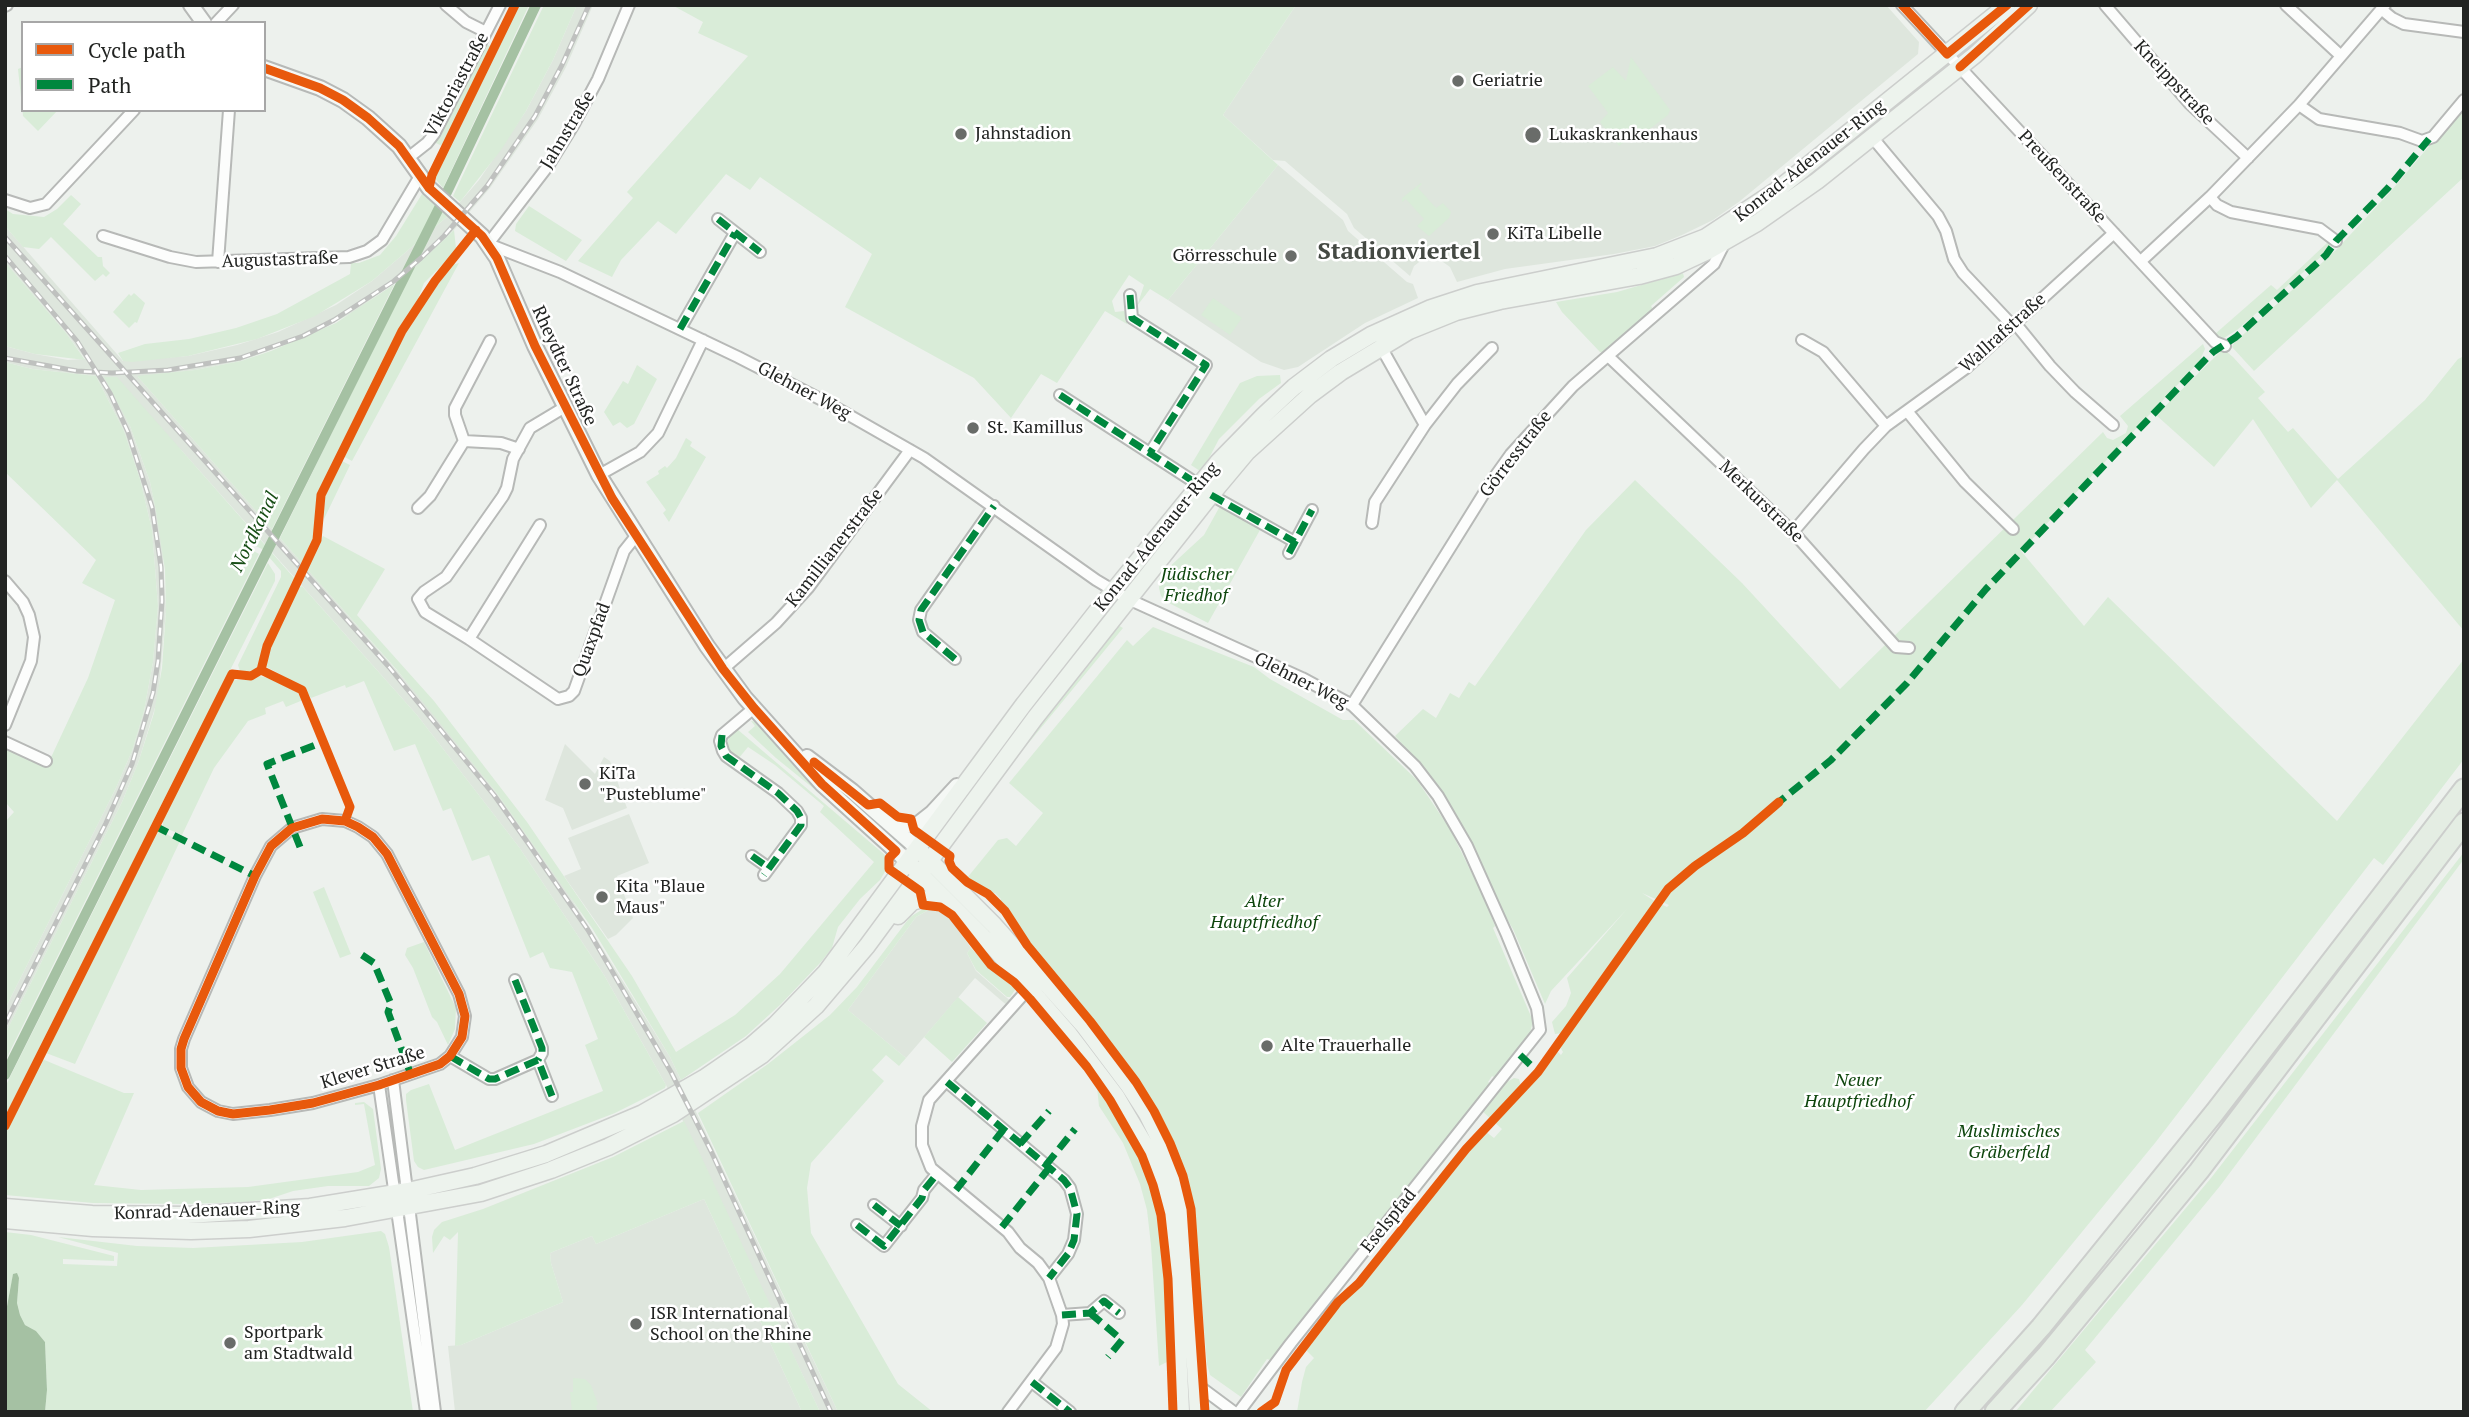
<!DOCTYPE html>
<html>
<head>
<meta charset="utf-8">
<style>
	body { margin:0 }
	#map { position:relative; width:2469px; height:1417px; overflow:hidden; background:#edf1ed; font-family:"PT Serif",serif }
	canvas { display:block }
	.frame { position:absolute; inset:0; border:7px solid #222422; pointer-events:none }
	.legend { position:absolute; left:21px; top:21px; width:245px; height:91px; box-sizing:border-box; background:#fff; border:2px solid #a7a7a7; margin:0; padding:9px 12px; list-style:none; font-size:21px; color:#222422 }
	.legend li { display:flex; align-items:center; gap:14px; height:35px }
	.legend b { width:35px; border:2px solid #a7a7a7 }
</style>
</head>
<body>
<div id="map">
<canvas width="2469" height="1417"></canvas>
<div class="frame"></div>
<ul class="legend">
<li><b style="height:9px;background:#e8590c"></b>Cycle path</li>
<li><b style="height:9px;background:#00873e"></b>Path</li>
</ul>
</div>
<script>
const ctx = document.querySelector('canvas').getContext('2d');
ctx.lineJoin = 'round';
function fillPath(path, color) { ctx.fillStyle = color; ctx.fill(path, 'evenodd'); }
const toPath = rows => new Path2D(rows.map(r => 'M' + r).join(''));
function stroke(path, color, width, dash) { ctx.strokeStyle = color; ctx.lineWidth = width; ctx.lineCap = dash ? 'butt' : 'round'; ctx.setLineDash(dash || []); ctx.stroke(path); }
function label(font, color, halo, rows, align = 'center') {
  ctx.font = font + ' "PT Serif",serif'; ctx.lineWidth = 5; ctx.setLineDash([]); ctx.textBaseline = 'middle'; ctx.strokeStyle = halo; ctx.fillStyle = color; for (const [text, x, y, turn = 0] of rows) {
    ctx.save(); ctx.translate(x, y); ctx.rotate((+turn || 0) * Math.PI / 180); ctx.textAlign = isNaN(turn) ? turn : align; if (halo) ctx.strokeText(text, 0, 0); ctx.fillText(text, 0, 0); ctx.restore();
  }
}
const built = toPath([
	[577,5,593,5,566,67,538,119,490,188,454,230,423,260,356,311,304,338,241,361,195,370,138,377,429,707,496,792,568,893,670,1057,838,1412,820,1412,666,1085,604,975,519,847,417,715,182,451,119,403,130,426,150,482,162,539,166,610,158,698,138,763,122,802,5,1034,5,1009,116,788,132,751,144,711,153,662,158,606,152,530,140,479,124,431,96,376,32,369,5,362,5,346,35,354,68,360,85,359,66,333,5,262,5,226,123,361,188,356,237,345,278,332,336,305,372,281,448,216,479,180,526,111,553,60],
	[1296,5,1886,5,1919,42,1918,54,1740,201,1713,220,1682,235,1655,246,1614,254,1505,269,1457,282,1450,267,1436,257,1423,259,1414,266,1410,276,1354,228,1347,214,1285,161,1273,160,1223,115],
	[1278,165,1343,220,1348,231,1407,282,1413,284,1418,298,1365,323,1298,367,1284,370,1261,362,1168,300],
	[565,744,595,774,604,757,610,761,627,808,572,830,563,808,545,800],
	[629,814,649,863,617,876,633,918,616,935,608,939,564,876,581,869,568,838],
	[932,908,938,909,949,916,971,948,967,953,976,971,1014,1004,1010,1008,975,978,906,1058,848,1010,916,917],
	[704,1199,802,1412,455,1412,448,1346,461,1345,563,1302,551,1263,550,1253,592,1236,596,1244]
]);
const green = toPath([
	[518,5,529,5,443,188,434,177,448,149,450,150,448,147],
	[544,5,577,5,553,60,526,111,501,150,460,202,453,196],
	[672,5,1296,5,1223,115,1278,165,1168,300,1150,289,1137,306,1144,285,1129,275,1112,301,1115,312,1124,311,1129,321,1127,324,1105,311,1057,383,1041,374,1011,418,974,378,845,307,872,254,760,177,750,190,726,174,676,234,658,221,621,260,612,277,578,261,633,198,627,192,748,56,698,33,703,22],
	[484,43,492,47,444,147,434,142,442,126,445,127,482,54,479,52],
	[1631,57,1670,110,1668,115,1635,140,1632,136,1619,146,1600,122,1608,113,1588,86,1613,67,1626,81],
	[23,67,23,110,58,110,38,131,23,116,18,69],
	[2464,105,2464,177,2254,371,2232,347,2234,343,2336,250,2391,191],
	[1421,183,1422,184,1418,188,1436,208,1443,203,1451,212,1449,218,1429,236,1417,226,1424,219,1406,199,1402,202,1402,198],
	[422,194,448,216,372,281,315,316,257,339,188,356,132,362,123,361,118,353,145,344,189,339,236,328,277,314,350,274,351,263,359,263,380,255,396,236],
	[71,195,81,204,63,224,98,257,102,257,103,266,110,273,106,277,103,274,95,281,51,237,39,249,23,247,5,226,5,209,13,214,44,217,57,209],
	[529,206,582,240,566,261,515,231,516,224],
	[454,230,456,248,450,257,424,283,418,299,399,329,328,473,319,494,316,533,302,563,280,538,413,269],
	[2328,242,2331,244,2323,255,2237,330,2222,339,2215,334,2271,285,2277,290],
	[5,262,66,333,85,360,35,354,5,346],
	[459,263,352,461,343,456,403,332,440,278,452,265],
	[1683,273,1684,277,1651,306,1654,311,1605,353,1600,352,1562,312,1556,302,1617,292],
	[396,283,395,283,272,529,137,376,195,370,241,361,271,351,336,323],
	[134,293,145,303,137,323,135,322,129,328,113,312,129,294,131,296],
	[1213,298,1242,318,1230,335,1201,315],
	[2203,344,2205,349,2199,362,2021,551,2084,626,2108,597,2337,821,2464,659,2464,759,2383,865,2374,858,2155,1143,2022,1305,1924,1412,1297,1412,1302,1382,1306,1367,1314,1358,1304,1348,1340,1304,1361,1284,1485,1131,1494,1138,1502,1129,1494,1122,1512,1104,1557,1051,1561,1055,1563,1052,1560,1047,1661,904,1667,907,1669,905,1642,893,1656,902,1563,1033,1555,1034,1552,1022,1566,1006,1571,993,1567,978,1627,909,1551,991,1545,1004,1513,929,1505,916,1466,831,1435,781,1395,736,1423,709,1436,718,1450,693,1459,698,1469,682,1475,686,1586,530,1635,480,1742,583,1840,689,2103,432,2107,438,2113,440,2126,433,2128,426,2120,416],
	[2221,351,2227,352,2233,357,2265,392,2258,398,2288,432,2293,428,2338,479,2425,400,2458,359,2464,356,2464,631,2337,480,2311,508,2253,419,2214,467,2156,415],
	[5,362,32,369,96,376,124,431,140,479,152,530,158,606,153,662,144,711,132,751,116,788,5,1009,5,822,14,812,5,802,5,750,12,750,47,766,88,678,115,600,82,583,96,560,5,472],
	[637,365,657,379,634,424,627,428,620,422,613,426,604,412,623,381,628,384],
	[1280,375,1281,383,1259,399,1219,439,1207,462,1200,471,1191,465,1240,383,1257,376],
	[104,377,117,377,295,579,267,638,257,669,244,673,240,671,238,665,281,577,281,571,262,549,244,541,243,545,259,554,5,1061,5,1034,122,802,138,763,154,713,162,668,166,610,165,570,156,511,150,482,130,426],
	[686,438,692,442,690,446,706,457,669,522,663,513,666,510,646,482,659,474,658,471,665,466,667,468,676,458],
	[340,460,350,465,324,519,322,508,326,493],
	[1220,506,1260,530,1208,623,1167,602,1161,596,1159,588,1159,579,1166,570,1204,535],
	[323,536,385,569,357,615,434,701,527,822,632,976,676,1052,735,1015,780,974,874,862,820,812,824,806,775,765,748,747,738,759,730,753,726,745,731,734,737,729,885,855,886,870,880,880,860,899,838,927,832,948,821,962,781,1004,746,1036,681,1080,670,1057,592,928,496,792,397,670,307,569],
	[268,563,275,574,275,581,5,1117,5,1087],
	[302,586,417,715,519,847,604,975,666,1085,665,1088,615,1113,534,1144,424,1170,418,1167,414,1161,406,1100,406,1094,411,1090,429,1084,455,1150,603,1091,585,1045,598,1039,572,972,550,968,543,952,530,958,489,855,472,861,451,808,443,811,415,744,394,751,364,681,346,688,345,685,311,698,304,688,267,667,265,664,271,643,298,588],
	[1116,624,1123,628,999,779,1040,720],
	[1153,627,1254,667,1270,679,1343,720,1354,720,1417,780,1450,829,1484,898,1495,926,1493,928,1533,1021,1530,1033,1495,1078,1492,1076,1488,1082,1490,1083,1270,1360,1267,1359,1241,1397,1210,1375,1207,1364,1194,1208,1185,1174,1173,1142,1156,1109,1139,1080,1093,1019,1026,938,1009,911,1000,901,1001,899,995,893,993,894,967,878,998,840,1007,838,1016,846,1043,813,1009,783,1127,640,1133,646],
	[259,676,269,678,297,692,303,700,286,707,283,701,265,708,266,714,248,721,214,768,182,835,163,827,163,821,228,684,235,680,246,680],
	[751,721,758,722,829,801,776,758,748,732,755,726],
	[160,831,180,841,75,1064,46,1053,157,832],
	[2464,852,2464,859,2220,1186,2085,1350,2096,1362,2050,1412,2015,1412,2211,1178],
	[324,887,351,954,340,958,313,892],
	[932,908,916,917,848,1010,906,1058,899,1066,886,1055,872,1070,884,1081,811,1163,807,1188,811,1233,898,1384,933,1412,838,1412,698,1113,768,1064,830,1015,857,987,910,917,923,909],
	[424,942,456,1008,455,1029,448,1045,437,1022,432,1017,413,968,405,955,407,948],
	[971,948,994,972,1014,987,1015,990,1010,997,1007,997,976,970,967,953],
	[958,997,987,1023,952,1062,924,1037],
	[42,1059,124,1093,134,1093,94,1185,141,1190,248,1187,358,1172,375,1165,364,1104,355,1105,355,1103,364,1102,373,1109,381,1169,379,1178,369,1186,328,1186,293,1191,269,1199,246,1202,186,1204,93,1203,5,1195,5,1133],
	[1514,1078,1519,1079,1521,1086,1491,1119,1482,1111,1503,1084],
	[1097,1087,1121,1123,1139,1156,1150,1186,1157,1214,1165,1280,1167,1362,1159,1366,1151,1245,1147,1210,1140,1184,1123,1143,1099,1106],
	[684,1121,701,1156,820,1412,802,1412,704,1199,596,1244,592,1236,550,1253,551,1263,563,1302,461,1345,455,1346,458,1232,450,1240,444,1236,433,1253,432,1237,434,1230,442,1222,483,1209,613,1157],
	[381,1231,385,1234,389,1247,413,1412,45,1412,47,1390,45,1342,36,1331,25,1325,20,1315,17,1303,19,1278,13,1275,5,1317,5,1232,31,1235,114,1256,114,1261,63,1259,63,1264,117,1266,118,1253,58,1237,137,1246,193,1248,302,1242],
	[573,1378,585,1379,591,1385,598,1404,596,1406,598,1412,572,1412,570,1392,573,1392]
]);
const water = toPath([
	[17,1273,19,1278,17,1303,20,1315,25,1325,36,1331,45,1342,47,1390,45,1412,5,1412,5,1317,13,1274]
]);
const canal = toPath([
	[5,1075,448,190,536,5]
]);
const street = toPath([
	[446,5,466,22,486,32],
	[629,5,598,79,574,124,548,166,488,244,560,272,738,357,826,402,924,458,1096,580,1128,599,1302,678,1352,705,1415,766,1438,796,1467,846,1507,935,1537,1008,1540,1030,1291,1343,1239,1412],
	[1902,5,2215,342,2225,346],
	[2105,5,2190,104,2248,158],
	[2286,5,2341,56],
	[5,6,7,5],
	[2381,9,2392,18,2404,24,2464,32],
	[216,23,233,5],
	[2299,105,2319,119,2400,133,2422,141,2433,137,2464,100],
	[1872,137,1938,216,1946,231,1954,259,1963,273,2012,325],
	[408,158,427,143,434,134,500,5],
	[2210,197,2217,205,2231,212,2320,229,2336,241],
	[5,200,30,208,46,204,134,110],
	[718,219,760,252],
	[103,236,170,257,196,262,349,257,367,251,382,240,420,176],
	[2141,261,2210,197,2299,105,2385,5],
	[218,262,229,110],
	[1130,295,1132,318,1206,365,1150,453],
	[2015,323,2050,366,2075,392,2113,425],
	[680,329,735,233],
	[1802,340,1823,352,1886,426],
	[1381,347,1425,425],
	[1608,356,1793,532,1896,647,1909,648],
	[1060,395,1199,485],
	[1907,411,1965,482,2013,529],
	[464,441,455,415,455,408,490,341],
	[464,441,501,443,519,449],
	[599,475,640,452,658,433,703,340],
	[1211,495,1295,542],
	[418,508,430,496,464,441],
	[1372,523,1375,502,1425,425,1457,384,1492,348],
	[540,525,469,639,558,699,569,696,574,691,624,551,636,536],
	[1793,532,1864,449,1886,426,1966,368,2114,233],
	[1289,553,1312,510],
	[5,581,23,602,29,615,34,637,31,661,5,725],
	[469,639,425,612,418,599,424,592,446,577,503,496,507,488,513,459,530,428,565,407],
	[955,659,923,632,919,620,921,610,994,506],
	[723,669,776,623,808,588,910,450],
	[1352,705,1491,482,1511,454,1573,386,1714,264,1725,242],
	[754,708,722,735,720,741,723,751,726,756,778,793,797,811,801,818,801,825,764,875],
	[5,742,46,761],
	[322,819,345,821,358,827,373,837,387,854,459,994,465,1016,462,1037,450,1056,440,1064,379,1085,313,1103,270,1110,233,1114,218,1111,201,1102,188,1087,181,1068,181,1049,184,1039,255,876,271,846,292,828,322,819],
	[752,856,769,868],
	[515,980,542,1048,542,1053,538,1060],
	[450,1056,489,1079,495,1079,538,1060,552,1096],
	[393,1080,435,1412],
	[947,1082,1064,1180,1070,1188,1077,1214,1074,1240,1068,1254,1049,1278],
	[379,1085,426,1412],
	[874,1205,901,1226],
	[857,1225,884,1246,922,1198,924,1190,937,1174],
	[1062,1315,1090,1313,1104,1301,1119,1313],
	[1032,1382,1070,1412],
	[1195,1383,1234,1412],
	[1008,1412,1056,1348,1063,1324,1062,1315,1049,1278,1038,1263,1020,1248,1008,1232,931,1168,922,1145,922,1126,929,1100,1030,987]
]);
const secondary = toPath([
	[191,5,204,23],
	[264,68,320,88,343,100,368,118,399,146,429,188,482,236,497,258,535,346,599,475,707,646,745,698,822,784,907,861],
	[807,757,852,791,917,848],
	[890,822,900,826,918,824,932,813,957,786]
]);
const primary = toPath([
	[924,855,994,925,1084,1026,1129,1086,1147,1114,1163,1146,1175,1178,1187,1243,1198,1412],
	[914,868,994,948,1069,1034,1116,1096,1149,1152,1160,1183,1173,1244,1181,1412],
	[898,916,912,902,922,899,949,903],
	[5,1207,92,1214,188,1215,310,1207,408,1191,475,1176,546,1154,643,1113,704,1078,752,1045,775,1025,826,972,1024,704,1097,611,1218,462,1264,415,1294,387,1331,359,1371,335,1431,308,1477,293,1657,256,1706,237,1777,190,2007,5],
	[5,1220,93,1228,191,1231,249,1229,345,1218,481,1193,551,1170,608,1147,673,1114,762,1055,816,1006,867,946,1035,718,1211,495,1247,452,1310,395,1341,372,1409,331,1456,312,1500,301,1639,276,1676,266,1708,251,1757,223,1817,181,1975,55,2029,5]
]);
const highway = toPath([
	[1965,1412,2041,1327,2215,1112,2464,789],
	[1995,1412,2046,1356,2199,1171,2464,823]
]);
const rail = toPath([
	[5,237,389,667,494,795,528,843,588,930,671,1072,711,1151,831,1412],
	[5,256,77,341,110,393,128,432,152,507,161,567,162,601,158,661,153,693,132,764,106,823,5,1024],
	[5,358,77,371,112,373,168,370,240,358,303,336,334,320,394,281,421,258,444,236,487,186,535,116,562,65,589,5]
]);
const quiet = toPath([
	[718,219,760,252],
	[1130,295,1132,318,1206,365,1150,453],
	[680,329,735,233],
	[1060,395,1199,485],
	[1211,495,1295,542],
	[1289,553,1312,510],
	[955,659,923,632,919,620,921,610,994,506],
	[722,735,721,746,726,756,778,793,797,811,801,818,801,825,764,875],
	[1774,806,1831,760,1907,683,1986,589,2204,361,2213,352,2236,337,2326,255,2336,241,2388,188,2429,139],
	[155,826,255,876],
	[300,847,267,764,323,742],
	[752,856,769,868],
	[362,955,374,963,391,1004,388,1012,411,1075],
	[515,980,542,1048,542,1053,538,1060],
	[1520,1055,1538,1072],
	[450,1056,489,1079,495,1079,538,1060,552,1096],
	[947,1082,1064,1180,1070,1188,1077,1214,1074,1240,1068,1254,1049,1278],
	[1020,1144,1049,1111],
	[1046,1165,1075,1129],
	[956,1190,1003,1130],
	[874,1205,901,1226],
	[857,1225,884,1246,922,1198,924,1190,937,1174],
	[1002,1227,1049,1168],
	[1090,1313,1122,1340,1108,1357],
	[1062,1315,1090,1313,1104,1301,1119,1313],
	[1032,1382,1070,1412]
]);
const cycleway = toPath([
	[1902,5,1947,54,2007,5],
	[1960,67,2029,5],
	[264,68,320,88,343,100,368,118,399,146,429,188,482,236,497,258,535,346,612,498,723,669,754,708,822,784,896,851,889,858,889,869,920,891,923,905,940,907,952,915,991,965,1014,982,1030,999,1087,1067,1110,1100,1142,1156,1153,1185,1161,1215,1168,1279,1173,1412],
	[429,188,432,175,515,5],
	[261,670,302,690,350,807,345,821],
	[814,762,868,805,880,803,898,817,911,819,914,830,950,856,949,861,952,868,967,882,988,894,1005,911,1027,945,1090,1021,1136,1082,1154,1111,1170,1143,1183,1176,1191,1209,1205,1412],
	[322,819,345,821,358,827,373,837,387,854,459,994,465,1016,462,1037,450,1056,440,1064,379,1085,313,1103,270,1110,233,1114,218,1111,201,1102,188,1087,181,1068,181,1049,184,1039,255,876,271,846,292,828,322,819],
	[5,1126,232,674,251,676,261,670,267,646,317,540,321,495,402,331,435,281,476,230],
	[1261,1412,1275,1402,1286,1370,1338,1302,1359,1283,1466,1149,1538,1072,1668,889,1695,866,1743,833,1779,802]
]);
const markers = [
	[1458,81,7,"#696c69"],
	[961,134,7,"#696c69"],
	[1533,135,9,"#696c69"],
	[1493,234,7,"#696c69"],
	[1291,256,7,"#696c69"],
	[973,428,7,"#696c69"],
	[585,784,7,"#696c69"],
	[602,897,7,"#696c69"],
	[1267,1046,7,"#696c69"],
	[636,1324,7,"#696c69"],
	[230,1343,7,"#696c69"]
];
const poiNames = [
	["Geriatrie",1472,81],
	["Jahnstadion",975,134],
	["Lukaskrankenhaus",1549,135],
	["KiTa Libelle",1507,234],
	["Görresschule",1277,256,"right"],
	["St. Kamillus",987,428],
	["KiTa",599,774],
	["\"Pusteblume\"",599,795],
	["Kita \"Blaue",616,887],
	["Maus\"",616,908],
	["Alte Trauerhalle",1281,1046],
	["ISR International",650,1314],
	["School on the Rhine",650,1335],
	["Sportpark",244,1333],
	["am Stadtwald",244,1354]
];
const streetNames = [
	["Kneippstraße",2174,83,47],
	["Viktoriastraße",457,85,-62],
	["Jahnstraße",568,130,-59],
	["Konrad-Adenauer-Ring",1810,161,-38],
	["Preußenstraße",2062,177,47],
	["Augustastraße",280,260,-2],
	["Wallrafstraße",2003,333,-42],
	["Rheydter Straße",564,366,65],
	["Glehner Weg",804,391,28],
	["Görresstraße",1516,454,-52],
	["Merkurstraße",1761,502,44],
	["Konrad-Adenauer-Ring",1157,537,-51],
	["Kamillianerstraße",835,548,-52],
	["Quaxpfad",592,640,-70],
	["Glehner Weg",1301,681,27],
	["Klever Straße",373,1068,-17],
	["Konrad-Adenauer-Ring",207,1211,-2],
	["Eselspfad",1389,1221,-51]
];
const parkNames = [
	["Jüdischer",1196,575],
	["Friedhof",1196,596],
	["Alter",1264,902],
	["Hauptfriedhof",1264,923],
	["Neuer",1858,1081],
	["Hauptfriedhof",1858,1102],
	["Muslimisches",2009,1132],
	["Gräberfeld",2009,1153]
];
const waterNames = [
	["Nordkanal",255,532,-64]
];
const districtNames = [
	["Stadionviertel",1399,252]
];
fillPath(built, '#dee6dd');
fillPath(green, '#d9ecd8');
fillPath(water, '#a5c1a3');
stroke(canal, '#a5c1a3', 10);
stroke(street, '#b7b9b7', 14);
stroke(secondary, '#b7b9b7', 18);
stroke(primary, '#cccecc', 19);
stroke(highway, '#cccecc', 23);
stroke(street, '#fcfdfc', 10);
stroke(secondary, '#f5f8f5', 14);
stroke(primary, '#edf3ed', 16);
stroke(highway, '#e4ede3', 19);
stroke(rail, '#bfc1bf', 5);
stroke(rail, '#fff', 2.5, [8]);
stroke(quiet, '#00873e', 7, [14, 7]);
stroke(cycleway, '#e8590c', 9);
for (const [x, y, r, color] of markers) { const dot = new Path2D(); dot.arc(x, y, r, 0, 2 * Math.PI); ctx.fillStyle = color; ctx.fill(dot); stroke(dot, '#fff', 2.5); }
label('18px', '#222422', '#fff', poiNames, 'left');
label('18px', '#222422', '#fff', streetNames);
label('italic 18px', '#0d450c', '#fff', parkNames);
label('italic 19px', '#174d15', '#fff', waterNames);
label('bold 24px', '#444943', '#fff', districtNames);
</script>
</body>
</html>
